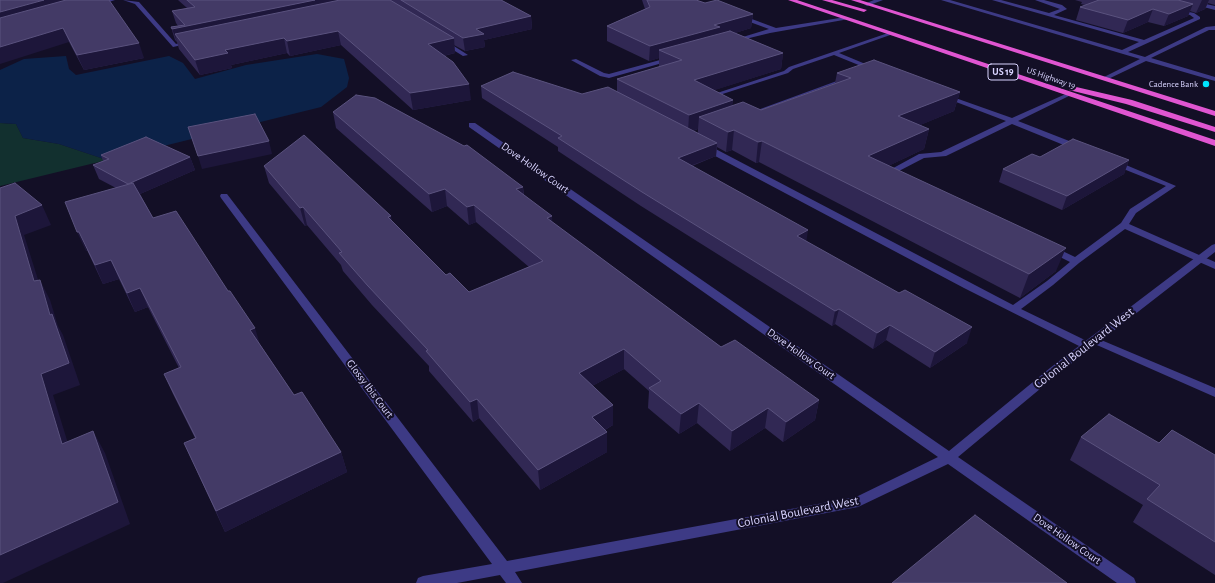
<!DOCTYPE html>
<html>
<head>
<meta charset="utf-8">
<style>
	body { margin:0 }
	canvas { display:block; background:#130f26 }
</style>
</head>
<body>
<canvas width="1215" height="583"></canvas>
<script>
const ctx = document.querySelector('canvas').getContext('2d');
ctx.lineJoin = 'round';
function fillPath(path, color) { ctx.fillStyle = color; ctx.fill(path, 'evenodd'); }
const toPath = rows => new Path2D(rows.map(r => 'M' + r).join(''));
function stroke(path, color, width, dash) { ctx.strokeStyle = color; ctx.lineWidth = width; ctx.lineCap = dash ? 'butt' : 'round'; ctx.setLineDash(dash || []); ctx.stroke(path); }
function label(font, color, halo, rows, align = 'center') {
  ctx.font = font + ' "Alegreya Sans",sans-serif'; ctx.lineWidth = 4; ctx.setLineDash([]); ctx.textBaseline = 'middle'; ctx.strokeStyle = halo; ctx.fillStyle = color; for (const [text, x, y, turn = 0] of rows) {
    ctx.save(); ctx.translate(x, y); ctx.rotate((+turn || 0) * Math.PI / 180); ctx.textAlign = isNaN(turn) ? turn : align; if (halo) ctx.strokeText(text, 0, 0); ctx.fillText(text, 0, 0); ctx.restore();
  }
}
const green = toPath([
	[0,123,16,124,23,138,59,144,107,160,0,186]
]);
const water = toPath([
	[317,54,344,59,349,78,347,87,321,107,107,160,59,144,23,138,16,124,0,123,0,70,24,59,66,56,69,69,76,75,169,56,183,63,195,79,246,65]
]);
const service = toPath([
	[874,0,883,0,867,6,864,4,874,0],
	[941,0,950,0,1122,50,1139,42,992,0,1001,0,1049,13,1060,9,1035,0,1044,0,1062,5,1067,9,1054,15,1144,40,1194,18,1190,15,1174,11,1174,9,1194,13,1200,17,1200,19,1128,52,1145,57,1206,27,1215,26,1215,30,1209,30,1151,58,1215,77,1215,81,1146,61,1106,80,1102,80,1102,78,1140,59,941,0],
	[741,15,776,28,846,17,849,19,770,33,733,42,733,40,769,29,739,18,738,17,741,15],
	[888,33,893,34,839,53,875,68,875,70,871,70,834,55,793,69,788,73,710,98,705,97,784,71,789,67,888,33],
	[671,57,673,58,673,60,609,78,600,76,571,60,576,59,604,73,609,74,671,57],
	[845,78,850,79,751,117,745,117,744,115,845,78],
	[1068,93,1073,94,1018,121,1082,146,1082,150,1076,150,1012,124,946,156,924,158,897,172,900,174,899,176,893,176,886,172,919,154,941,152,1006,121,943,97,943,95,947,95,1012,118,1068,93],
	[702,145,708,145,1013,305,1047,281,1070,262,1048,251,1046,249,1048,247,1054,247,1075,257,1121,223,1130,209,1166,186,1111,164,1110,162,1114,160,1176,186,1136,213,1129,224,1215,262,1215,269,1125,229,1079,263,1053,285,1021,309,1091,343,1092,346,1091,349,1087,350,964,288,702,149,702,145],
	[1094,337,1215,388,1215,397,1090,342,1089,340,1090,338,1094,337]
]);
const minor = toPath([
	[106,0,115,0,96,6,93,4,106,0],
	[123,0,139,2,176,44,192,40,195,42,173,47,135,4,123,0],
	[1177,0,1187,0,1215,6,1215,10,1177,0],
	[442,41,446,41,468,55,463,56,442,43,442,41],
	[469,123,475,123,949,451,1050,368,1212,245,1215,244,1215,252,1058,374,958,457,1134,578,1136,583,1117,583,948,464,858,507,515,572,522,583,506,583,500,575,457,583,416,583,418,578,423,576,492,564,221,198,220,196,221,194,227,194,507,561,856,497,938,457,469,127,469,123]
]);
const trunk = toPath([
	[788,0,797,0,1215,140,1215,146,788,0],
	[822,0,832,0,867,10,864,12,822,0],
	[851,0,860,0,1215,111,1215,116,851,0],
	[1069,86,1072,86,1132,100,1215,127,1215,132,1126,104,1069,90,1069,86]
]);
const wall = toPath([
	[0,0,144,58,84,70,69,42],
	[178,0,501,0,531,16,532,29,484,40,485,47,465,51,454,45,455,53,444,56,471,100,413,110,341,45,290,56,287,53,231,65,232,68,200,75,179,49,177,42,175,40,171,27,178,26,176,23,172,11,187,8],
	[642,0,696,0,705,3,753,14,751,28,735,33,783,53,781,69,714,90,733,100,732,105,761,110,835,83,837,73,960,92,954,111,920,125,929,129,924,149,888,166,1056,271,1020,298,759,162,756,163,732,150,726,152,717,147,716,156,692,166,806,241,967,343,930,368,886,340,873,349,835,324,832,326,641,206,558,151,558,147,482,98,481,86,582,94,617,91,617,79,661,67,659,66,659,58,649,61,607,41,607,26,645,9],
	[698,129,698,133,693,131],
	[1075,0,1215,0,1215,5,1208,3,1205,9,1196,13,1190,11,1188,16,1164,26,1148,22,1123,33,1076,20,1080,7,1085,5,1081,4,1082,2],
	[333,112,523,187,524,195,552,222,721,347,819,400,815,420,783,442,765,428,730,451,697,423,679,434,648,408,649,391,624,369,592,386,613,405,613,425,605,430,607,452,540,490,479,418,473,422,429,371,429,366,372,305,343,271,341,265,307,225,305,226,269,183,264,166,393,222,446,275,469,292,529,267,476,222,469,225,447,206,432,212,336,128],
	[101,155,190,157,195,170,140,194,153,218,261,346,294,395,341,452,347,472,225,532,184,443,195,438,173,394,164,374,179,368,148,307,135,312,119,279,103,284,87,250,86,251,116,188,99,179,93,165,103,161],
	[1040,157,1129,160,1124,174,1062,210,999,182,1003,169],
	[1081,437,1215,455,1215,575,1133,522,1143,505,1070,460]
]);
const shadedWall = toPath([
	[44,0,100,0,0,27,0,12],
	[315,0,374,0,175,34,177,42,172,29],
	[1202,0,1209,0,1205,9,1196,13],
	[1193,4,1188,16,1164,26,1169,14],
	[1153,9,1148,22,1123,33,1128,20],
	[753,14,751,28,719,38,659,50,659,58,649,61,650,46,714,25],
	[531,16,532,29,484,40,485,47,465,51,463,38,476,29],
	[63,28,69,42,0,64,0,47],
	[338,31,341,45,290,56,287,41],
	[284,38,287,53,231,65,232,68,200,75,195,60,225,50],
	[454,38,455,53,430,59,428,44],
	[139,43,144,58,84,70,77,55],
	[783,53,781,69,693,97,694,80],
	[469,84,471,100,413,110,410,93],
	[960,92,954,111,894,136,898,116],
	[733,100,731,117,699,117,698,129,688,132,689,115],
	[929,129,924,149,863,178,868,156],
	[734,130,732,150,726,152,728,132],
	[269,141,272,154,202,169,198,156],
	[762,141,759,162,756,163,758,142],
	[717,143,716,156,677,171,678,158],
	[190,157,195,170,133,197,128,184],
	[1129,160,1124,174,1062,210,1067,196],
	[523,187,524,204,516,189],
	[445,189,447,206,432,212,429,194],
	[42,205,51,225,24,235,45,302,34,281,15,216],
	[474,205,476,222,469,225,467,207],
	[303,207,307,225,305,226,300,208],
	[391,216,395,234,388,217],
	[552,216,553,234,547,218],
	[808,230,806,244,797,236],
	[77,232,79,232,87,250,86,251],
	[1066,248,1056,271,1020,298,1029,274],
	[111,260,119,279,103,284,95,265],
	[40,280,50,300,58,326,63,335,80,385,53,395,75,466,62,444,41,374,50,315],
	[140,288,148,307,135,312,127,293],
	[839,309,835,324,832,326,835,311],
	[890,325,886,340,873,349,877,333],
	[972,327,967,343,930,368,935,352],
	[255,328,261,348,250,330],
	[624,349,624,369,579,393,579,373],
	[477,399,479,418,473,422,470,402],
	[819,400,815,420,783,442,786,422],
	[699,403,697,423,679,434,681,414],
	[613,405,613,425,592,437,592,417],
	[768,408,765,428,730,451,732,431],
	[93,431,105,453,130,524,3,583,0,583,0,555],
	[607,432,607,452,540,490,538,470],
	[341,452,347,472,225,532,216,511]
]);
const building = toPath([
	[0,0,44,0,0,12,0,0],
	[66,0,109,0,139,43,77,55,63,28,0,47,0,18,66,0],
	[187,0,315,0,172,29,171,27,185,25,172,11,195,7,187,0],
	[340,0,390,0,454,38,428,44,453,62,469,84,410,93,338,31,287,41,284,38,225,50,228,53,195,60,175,34,340,0],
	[401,0,501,0,531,16,476,29,484,34,463,38,401,0],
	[647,0,696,0,705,3,717,0,753,14,714,25,720,27,650,46,607,26,650,7,647,0],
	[1099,0,1178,0,1193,4,1169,14,1153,9,1128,20,1080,7,1099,0],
	[730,31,783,53,694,80,733,100,689,115,617,79,682,60,659,50,730,31],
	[874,60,960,92,898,116,929,129,868,156,1066,248,1029,274,762,141,758,142,734,130,728,132,699,117,743,102,761,110,851,78,837,73,874,60],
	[513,72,582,94,608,87,717,143,678,158,808,230,797,236,899,293,905,290,972,327,935,352,890,325,877,333,839,309,835,311,642,192,558,138,562,136,481,86,513,72],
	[356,95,375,98,464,146,467,145,523,187,516,189,552,216,547,218,721,347,735,340,819,400,786,422,768,408,732,431,699,403,681,414,649,388,661,381,624,349,579,373,613,405,592,417,607,432,538,470,477,399,470,402,426,351,428,350,368,286,339,253,342,252,303,207,300,208,264,166,304,135,391,216,388,217,446,275,450,273,469,292,543,261,474,205,467,207,445,189,429,194,333,112,356,95],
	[255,114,269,141,198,156,188,127,255,114],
	[146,137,190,157,128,184,93,165,109,159,101,155,146,137],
	[1073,139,1129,160,1067,196,1003,169,1032,154,1040,157,1073,139],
	[15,183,42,205,15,216,34,281,40,280,50,315,52,314,69,363,41,374,62,444,93,431,118,502,0,555,0,188,15,183],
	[133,183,153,218,176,211,228,291,230,291,255,328,250,330,294,395,302,392,341,452,216,511,184,443,196,438,164,374,181,367,140,288,127,293,111,260,95,265,79,232,77,232,65,202,133,183],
	[1109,414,1159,443,1172,430,1215,455,1215,542,1147,499,1160,485,1081,437,1109,414],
	[975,515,1067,583,892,583,975,515]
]);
const markers = [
	[1206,84,4,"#00e5ff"]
];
const farStreetnames = [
	["US Highway 19",1051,78,19]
];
const farPoinames = [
	["Cadence Bank",1198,84]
];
const shields = [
	[1003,72,30]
];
const shieldNames = [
	["US 19",1003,72]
];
const streetNames = [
	["Dove Hollow Court",535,168,35],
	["Dove Hollow Court",801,354,35],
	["Glossy Ibis Court",370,389,53],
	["Dove Hollow Court",1067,539,35]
];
const nearStreetnames = [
	["Colonial Boulevard West",1084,348,-38],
	["Colonial Boulevard West",798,512,-11]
];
fillPath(green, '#12302f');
fillPath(water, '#0c2248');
fillPath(service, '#3d3a85');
fillPath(minor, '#3d3a85');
fillPath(trunk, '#e055d1');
fillPath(wall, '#312854');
fillPath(shadedWall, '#1d163a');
fillPath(building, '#433a66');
stroke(building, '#5a527e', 1);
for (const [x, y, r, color] of markers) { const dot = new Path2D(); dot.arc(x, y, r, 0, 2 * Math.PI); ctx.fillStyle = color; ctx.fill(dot); stroke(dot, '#130f26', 1.5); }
label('9px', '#d9d4ff', '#130f26', farStreetnames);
label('9px', '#d9d4ff', '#130f26', farPoinames, 'right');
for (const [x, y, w] of shields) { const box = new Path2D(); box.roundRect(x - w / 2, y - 8, w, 16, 3); ctx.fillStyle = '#130f26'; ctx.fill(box); stroke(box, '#d9d4ff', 1); }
label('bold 10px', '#d9d4ff', null, shieldNames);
label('11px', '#d9d4ff', '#130f26', streetNames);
label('13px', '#d9d4ff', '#130f26', nearStreetnames);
</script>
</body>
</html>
